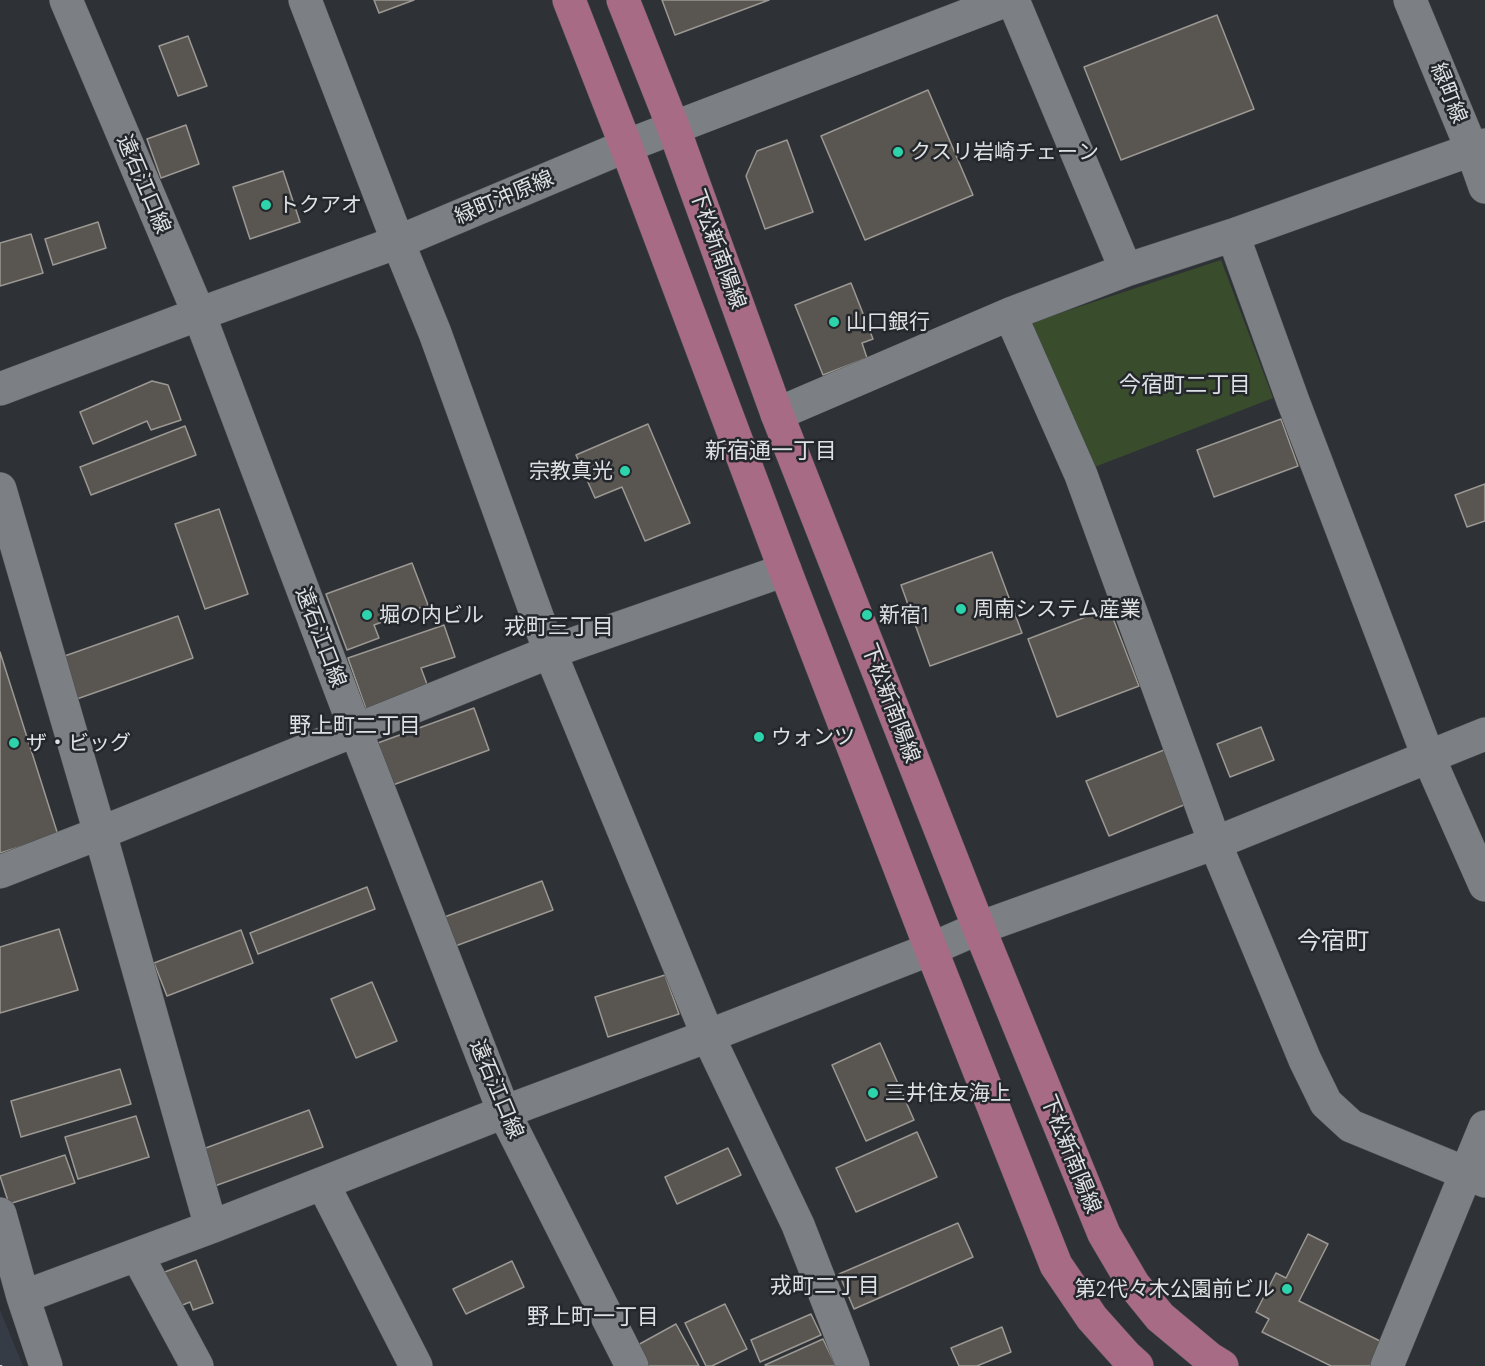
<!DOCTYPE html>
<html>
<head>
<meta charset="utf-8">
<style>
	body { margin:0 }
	canvas { display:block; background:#2e3135 }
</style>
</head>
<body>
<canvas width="1485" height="1366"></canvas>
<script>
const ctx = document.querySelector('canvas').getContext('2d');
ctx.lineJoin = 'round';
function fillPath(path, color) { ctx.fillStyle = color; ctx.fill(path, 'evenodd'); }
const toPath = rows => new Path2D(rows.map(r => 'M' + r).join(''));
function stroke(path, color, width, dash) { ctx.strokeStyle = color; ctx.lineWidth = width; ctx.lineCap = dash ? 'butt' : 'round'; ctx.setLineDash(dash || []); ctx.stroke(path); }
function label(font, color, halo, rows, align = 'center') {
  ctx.font = font + ' Barlow,"Noto Sans JP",sans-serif'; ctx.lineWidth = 5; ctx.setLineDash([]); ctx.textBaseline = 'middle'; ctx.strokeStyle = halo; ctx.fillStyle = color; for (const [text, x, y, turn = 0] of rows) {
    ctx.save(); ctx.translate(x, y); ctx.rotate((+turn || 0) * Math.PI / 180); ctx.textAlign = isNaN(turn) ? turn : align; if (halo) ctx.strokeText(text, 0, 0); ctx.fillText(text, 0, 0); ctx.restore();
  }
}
const built = toPath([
	[0,1310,23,1366,0,1366]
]);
const green = toPath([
	[1221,260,1273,398,1092,468,1030,323]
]);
const building = toPath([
	[374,0,414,0,379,13,374,0],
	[662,0,769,0,675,35,662,0],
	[1217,15,1254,109,1121,160,1084,67,1217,15],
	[188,36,207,86,178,96,159,46,188,36],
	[928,90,973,195,865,240,821,136,928,90],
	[186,125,199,164,161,178,147,139,186,125],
	[787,140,813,212,765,229,746,176,757,151,787,140],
	[283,171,300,222,250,239,233,187,283,171],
	[98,222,106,248,53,265,45,239,98,222],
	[31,234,43,273,0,286,0,243,31,234],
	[851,283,873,339,862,343,867,358,823,375,795,305,851,283],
	[152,381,168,385,181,420,151,430,147,421,93,444,80,412,152,381],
	[1281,419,1298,466,1214,497,1197,450,1281,419],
	[648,424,690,523,645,541,622,487,595,498,576,455,648,424],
	[185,426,196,455,91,495,80,467,185,426],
	[1485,484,1485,521,1467,527,1455,495,1485,484],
	[219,509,248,594,205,609,175,524,219,509],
	[992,552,1022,633,930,666,901,585,992,552],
	[412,563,428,605,374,625,379,638,347,650,326,594,412,563],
	[1109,608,1139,686,1057,717,1028,639,1109,608],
	[178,616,193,658,57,706,42,664,178,616],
	[444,625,455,657,421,668,428,687,366,709,348,658,444,625],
	[0,652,58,835,0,853,0,652],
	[474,708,489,750,390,786,375,744,474,708],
	[1261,727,1274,760,1230,777,1217,744,1261,727],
	[1169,748,1191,802,1109,836,1086,781,1169,748],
	[542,881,553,910,450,948,439,919,542,881],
	[367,887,375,909,258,954,250,933,367,887],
	[59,929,78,990,0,1013,0,947,59,929],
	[241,930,253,963,167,996,154,963,241,930],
	[665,975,679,1014,608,1037,595,997,665,975],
	[372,982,397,1041,356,1058,331,999,372,982],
	[880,1043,914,1120,866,1141,832,1065,880,1043],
	[120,1069,131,1104,21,1137,11,1101,120,1069],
	[309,1110,323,1147,198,1192,184,1156,309,1110],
	[136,1116,149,1157,78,1179,65,1137,136,1116],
	[917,1132,937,1177,856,1212,836,1168,917,1132],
	[728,1148,741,1175,677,1204,665,1177,728,1148],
	[65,1155,75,1183,9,1204,0,1176,65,1155],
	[958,1223,973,1257,854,1309,839,1274,958,1223],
	[1308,1234,1328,1244,1299,1301,1382,1342,1370,1366,1331,1366,1262,1332,1269,1319,1256,1312,1276,1273,1286,1278,1308,1234],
	[196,1260,213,1303,193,1310,190,1302,153,1317,139,1282,196,1260],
	[512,1261,524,1287,466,1314,453,1289,512,1261],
	[725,1304,747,1349,712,1366,706,1366,685,1323,725,1304],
	[811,1314,821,1335,760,1362,751,1340,811,1314],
	[676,1324,699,1366,646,1366,636,1346,676,1324],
	[1002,1327,1011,1352,977,1366,959,1366,951,1348,1002,1327],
	[823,1339,836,1366,766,1366,765,1365,823,1339]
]);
const minor = toPath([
	[66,0,199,314,356,731,504,1112,632,1366],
	[305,0,398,242,435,333,550,652,708,1036,798,1225,853,1366],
	[1013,0,1126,270],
	[1410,0,1472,150,1485,187],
	[1233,235,1293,401,1428,756,1485,885],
	[1010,314,1081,475,1215,843,1305,1060,1326,1103,1351,1126,1485,1181],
	[0,389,199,314,398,242,626,146,1007,0],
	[777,414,1010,314,1126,270,1233,235,1485,145],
	[0,489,100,833,211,1227],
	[0,872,100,833,550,652,785,570],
	[323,1184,416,1366],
	[0,1214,23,1297,46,1366],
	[137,1255,197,1366],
	[23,1297,211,1227,504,1112,708,1036,931,949,979,928,1215,843,1485,734],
	[1387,1366,1485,1127]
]);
const major = toPath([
	[569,0,626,146,785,570,931,949,1056,1265,1092,1318,1126,1356,1137,1366],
	[623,0,674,129,777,414,979,928,1104,1234,1134,1285,1160,1317,1209,1358,1222,1366]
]);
const rail = toPath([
	[0,1365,0,1366]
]);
const markers = [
	[898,152,6,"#2dd4ab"],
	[266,205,6,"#2dd4ab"],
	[834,322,6,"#2dd4ab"],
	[625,471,6,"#2dd4ab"],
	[961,609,6,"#2dd4ab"],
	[367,615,6,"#2dd4ab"],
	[867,615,6,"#2dd4ab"],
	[759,737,6,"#2dd4ab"],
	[14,743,6,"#2dd4ab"],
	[873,1093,6,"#2dd4ab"],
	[1287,1289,6,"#2dd4ab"]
];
const streetNames = [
	["緑町線",1449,93,68],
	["遠石江口線",144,184,67],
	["緑町沖原線",504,197,-23],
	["下松新南陽線",718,249,70],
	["遠石江口線",321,637,69],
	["下松新南陽線",891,703,69],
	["遠石江口線",497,1089,67],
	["下松新南陽線",1071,1154,68]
];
const poiNames = [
	["クスリ岩崎チェーン",910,152],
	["トクアオ",278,205],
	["山口銀行",846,322],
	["宗教真光",613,471,"right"],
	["周南システム産業",973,609],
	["堀の内ビル",379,615],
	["新宿1",879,615],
	["ウォンツ",771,737],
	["ザ・ビッグ",26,743],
	["三井住友海上",885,1093],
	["第2代々木公園前ビル",1275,1289,"right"]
];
const neighbourhoodNames = [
	["今宿町二丁目",1185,385],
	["新宿通一丁目",771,451],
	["戎町三丁目",559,627],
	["野上町二丁目",355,726],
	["戎町二丁目",825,1286],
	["野上町一丁目",593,1317]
];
const quarterNames = [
	["今宿町",1333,941]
];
fillPath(built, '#353c45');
fillPath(green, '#394d2d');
fillPath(building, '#595651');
stroke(building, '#9c9893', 1.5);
stroke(minor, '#4a4d50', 34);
stroke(major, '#4a4d50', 34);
stroke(minor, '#7c8084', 33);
stroke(major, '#a76b85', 33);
stroke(rail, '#cbcdd0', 4.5, [9, 4.5]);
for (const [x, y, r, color] of markers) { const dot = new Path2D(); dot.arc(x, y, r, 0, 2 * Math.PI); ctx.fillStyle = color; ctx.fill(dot); stroke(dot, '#24272b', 2); }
label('21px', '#dfe1e3', '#24272b', streetNames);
label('21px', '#dfe1e3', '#24272b', poiNames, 'left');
label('22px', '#dde1e6', '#24272b', neighbourhoodNames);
label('24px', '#dde1e6', '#24272b', quarterNames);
</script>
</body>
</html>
